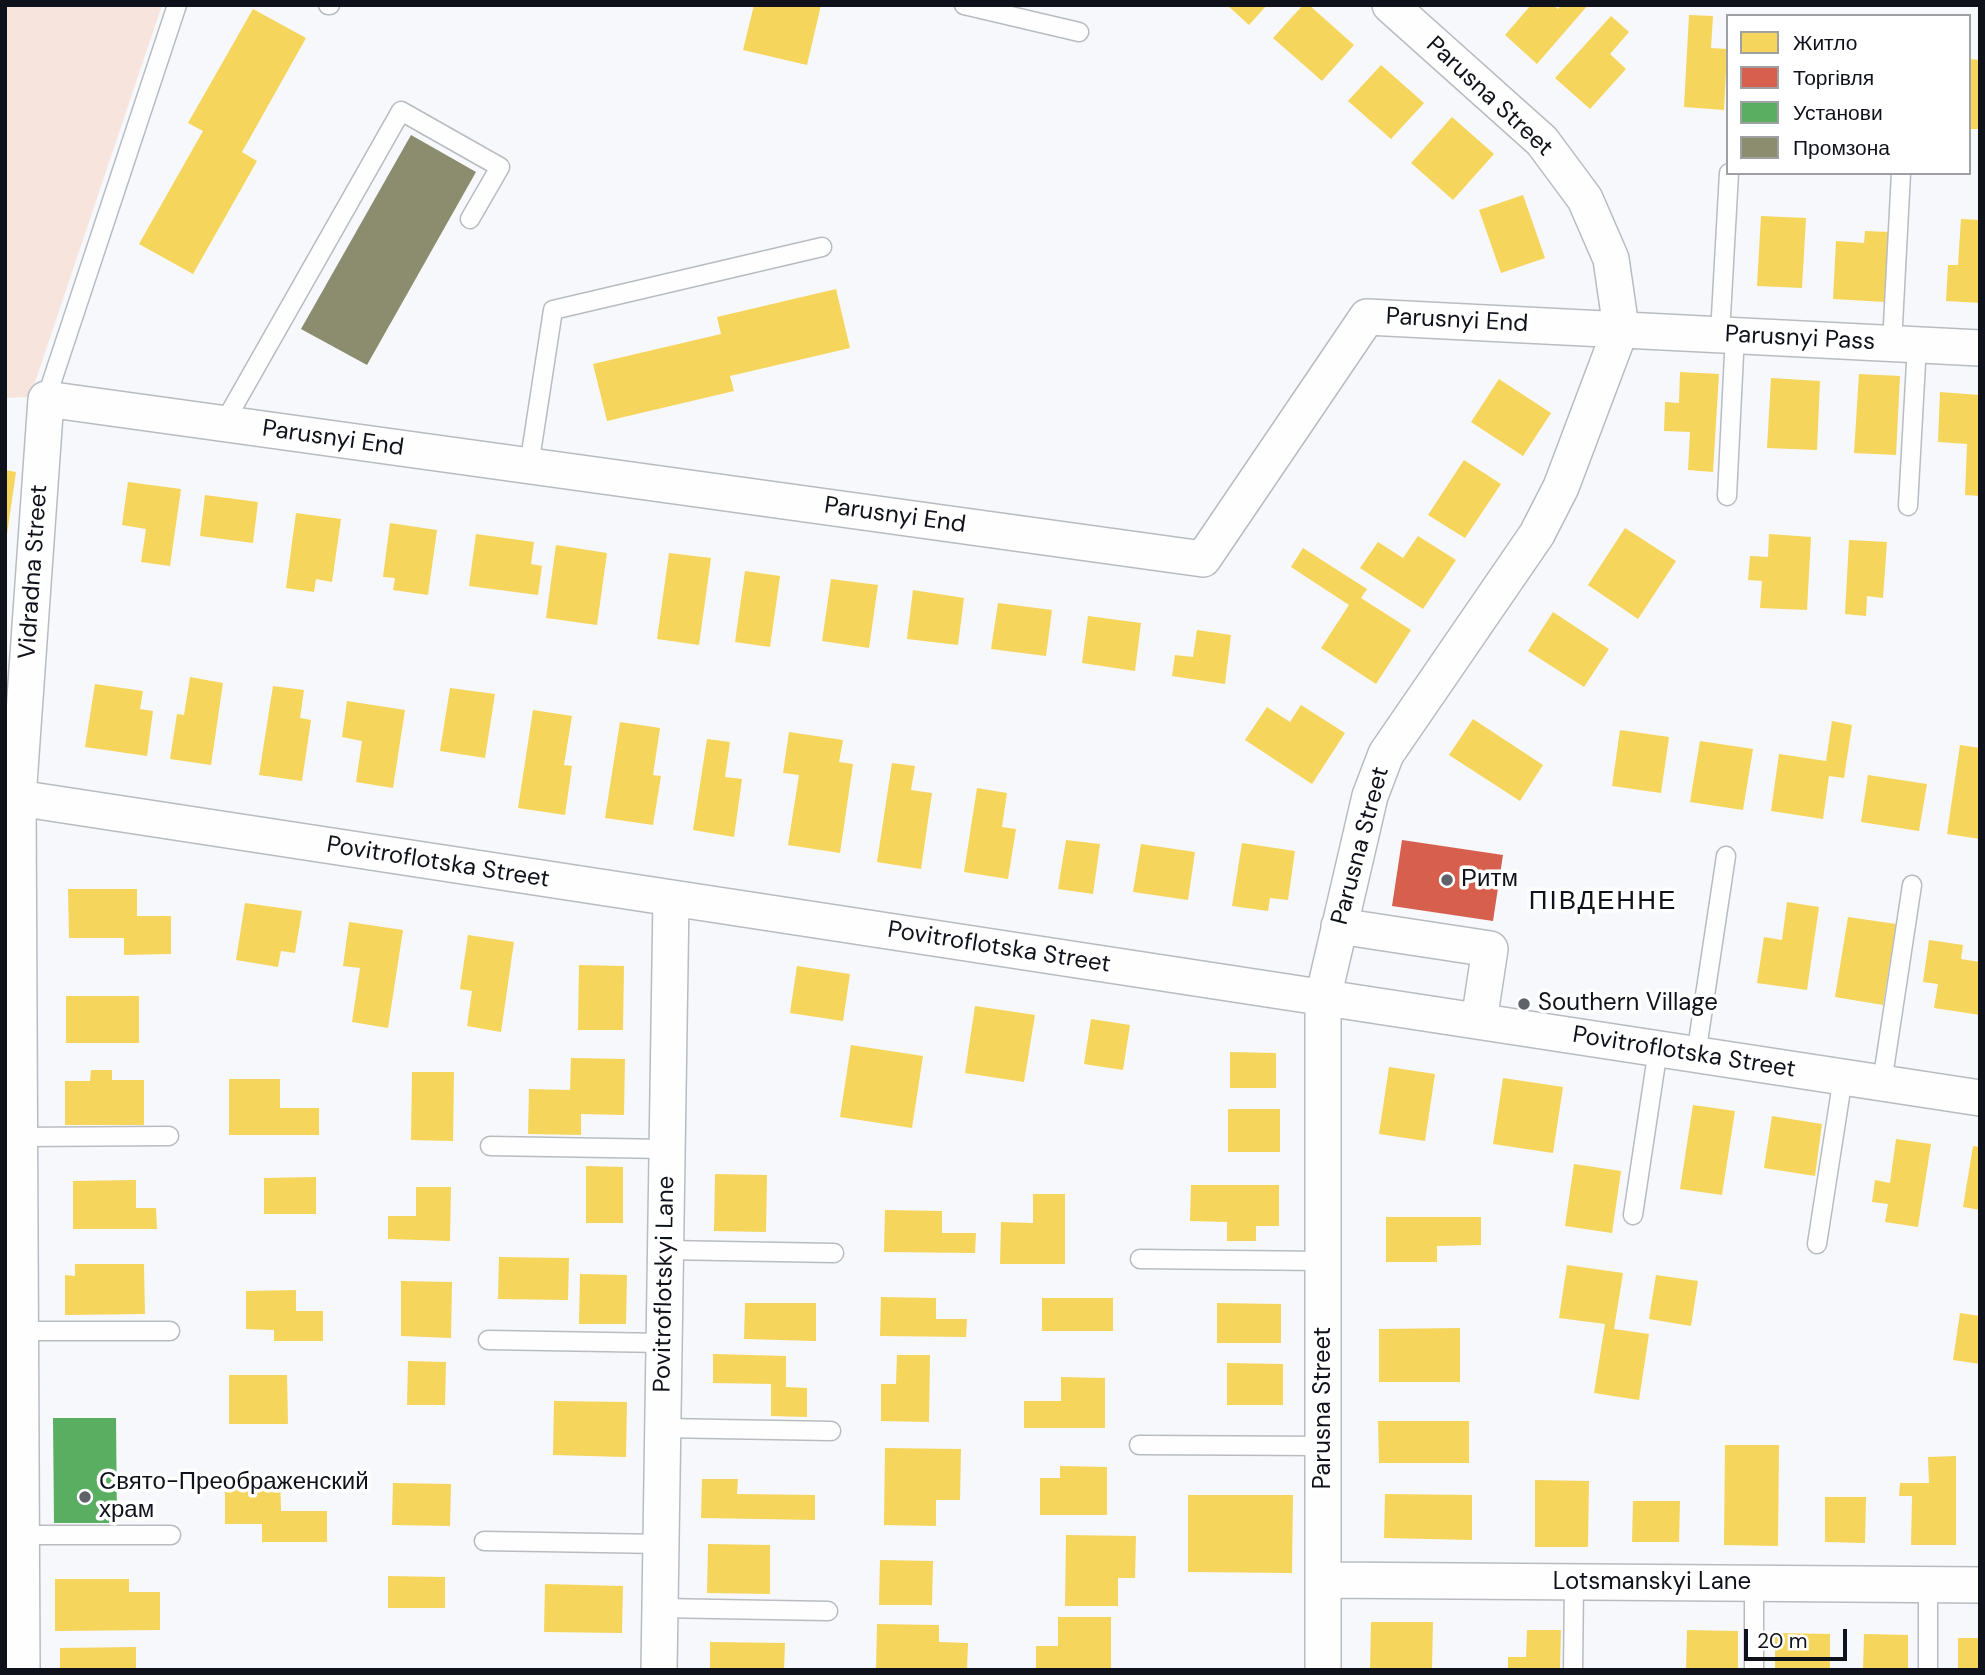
<!DOCTYPE html>
<html>
<head>
<meta charset="utf-8">
<style>
	body { margin:0 }
	#map { position:relative; width:1985px; height:1675px; overflow:hidden; background:#f6f8fb; font-family:"DM Sans",sans-serif }
	canvas { display:block }
	.frame { position:absolute; inset:0; border:7px solid #0f121a; pointer-events:none }
	.legend { position:absolute; left:1726px; top:14px; width:245px; height:161px; box-sizing:border-box; background:#fff; border:2px solid #9fa0a3; margin:0; padding:9px 12px; list-style:none; font-size:21px; color:#0f121a }
	.legend li { display:flex; align-items:center; gap:14px; height:35px }
	.legend b { width:35px; border:2px solid #9fa0a3 }
	.scale { position:absolute; left:1744px; top:1629px; width:103px; height:32px; box-sizing:border-box; border:4px solid #0f121a; border-top:0; padding-left:9px; font-size:21px; line-height:24px; white-space:nowrap; color:#0f121a; -webkit-text-stroke:5px #fff; paint-order:stroke }
</style>
</head>
<body>
<div id="map">
<canvas width="1985" height="1675"></canvas>
<div class="frame"></div>
<ul class="legend">
<li><b style="height:19px;background:#f6d55c"></b>Житло</li>
<li><b style="height:19px;background:#d6604d"></b>Торгівля</li>
<li><b style="height:19px;background:#5aae61"></b>Установи</li>
<li><b style="height:19px;background:#8c8c6e"></b>Промзона</li>
</ul>
<div class="scale">20 m</div>
</div>
<script>
const ctx = document.querySelector('canvas').getContext('2d');
ctx.lineJoin = 'round';
function fillPath(path, color) { ctx.fillStyle = color; ctx.fill(path, 'evenodd'); }
const toPath = rows => new Path2D(rows.map(r => 'M' + r).join(''));
function stroke(path, color, width, dash) { ctx.strokeStyle = color; ctx.lineWidth = width; ctx.lineCap = dash ? 'butt' : 'round'; ctx.setLineDash(dash || []); ctx.stroke(path); }
function label(font, color, halo, rows, align = 'center') {
  ctx.font = font + ' "DM Sans",sans-serif'; ctx.lineWidth = 7; ctx.setLineDash([]); ctx.textBaseline = 'middle'; ctx.strokeStyle = halo; ctx.fillStyle = color; for (const [text, x, y, turn = 0] of rows) {
    ctx.save(); ctx.translate(x, y); ctx.rotate((+turn || 0) * Math.PI / 180); ctx.textAlign = isNaN(turn) ? turn : align; if (halo) ctx.strokeText(text, 0, 0); ctx.fillText(text, 0, 0); ctx.restore();
  }
}
const green = toPath([
	[5,5,162,5,30,397,5,398]
]);
const homes = toPath([
	[754,5,821,5,807,65,743,50],
	[1227,5,1267,5,1249,25],
	[1303,5,1309,5,1354,45,1322,81,1273,38],
	[1531,5,1553,5,1558,9,1561,5,1588,5,1537,64,1505,35],
	[253,9,306,38,242,152,257,161,193,274,139,244,203,131,188,123],
	[1689,15,1713,16,1711,48,1727,49,1724,110,1684,107],
	[1611,16,1629,32,1610,54,1626,69,1590,109,1555,78],
	[1969,59,1980,60,1980,129,1969,129],
	[1381,65,1424,103,1391,139,1348,101],
	[1452,117,1494,154,1453,200,1411,163],
	[1523,195,1545,258,1501,273,1479,210],
	[1761,216,1806,218,1802,288,1757,286],
	[1961,219,1980,220,1980,303,1946,301,1948,265,1958,265],
	[1865,231,1889,232,1885,302,1833,299,1836,241,1864,243],
	[836,289,850,348,730,376,734,391,607,421,593,364,721,334,717,317],
	[1680,372,1719,374,1713,472,1688,470,1690,432,1664,431,1665,402,1679,403],
	[1859,374,1900,376,1896,455,1854,453],
	[1771,378,1820,381,1817,450,1767,448],
	[1499,379,1551,413,1523,456,1471,422],
	[1940,392,1980,395,1980,496,1965,495,1967,444,1938,442],
	[1464,460,1501,484,1465,538,1428,515],
	[5,470,16,472,7,534,5,534],
	[128,482,181,489,170,566,141,562,146,529,122,525],
	[205,495,258,502,253,543,200,536],
	[296,513,341,519,332,582,316,579,314,592,286,588],
	[390,523,437,530,428,595,393,590,395,578,383,577],
	[1625,528,1676,561,1638,619,1588,585],
	[476,534,534,542,531,564,542,566,538,595,469,586],
	[1769,534,1811,537,1807,610,1760,608,1762,581,1748,580,1750,556,1768,557],
	[1418,536,1456,560,1423,609,1360,568,1378,542,1403,558],
	[1849,540,1887,542,1883,598,1867,596,1866,616,1845,614],
	[556,545,607,553,597,625,546,618],
	[1303,548,1367,589,1361,598,1411,630,1376,684,1321,648,1349,605,1291,567],
	[669,553,711,558,699,645,657,639],
	[745,571,780,576,770,647,735,642],
	[831,579,878,585,869,648,822,641],
	[913,590,964,598,958,645,907,639],
	[998,603,1052,610,1046,656,991,649],
	[1553,612,1609,649,1584,687,1528,651],
	[1088,616,1141,623,1135,671,1082,663],
	[1197,630,1231,635,1225,684,1172,676,1175,655,1193,657],
	[190,677,223,683,211,765,170,759,177,714,184,715],
	[95,684,143,691,140,709,153,711,147,756,85,747],
	[273,686,304,690,300,718,311,720,302,781,259,775],
	[450,688,495,694,485,758,440,751],
	[347,701,405,710,393,788,356,782,362,741,342,737],
	[1301,705,1345,733,1312,784,1245,740,1267,707,1290,722],
	[533,710,572,716,564,765,572,766,565,815,518,808],
	[1473,719,1543,765,1520,801,1449,755],
	[1832,721,1852,725,1844,778,1829,776,1823,819,1771,811,1779,754,1826,761],
	[620,722,660,728,653,775,661,776,653,825,605,818],
	[1620,730,1669,737,1661,793,1612,786],
	[789,732,843,740,839,762,853,764,840,853,788,845,799,775,783,773],
	[707,739,730,742,725,777,742,779,734,837,693,830],
	[1700,741,1753,749,1743,810,1690,802],
	[1960,745,1980,748,1980,839,1947,834],
	[892,763,915,766,911,790,932,793,921,869,877,862],
	[1868,775,1927,784,1919,831,1861,822],
	[977,788,1007,793,1002,827,1016,829,1008,879,964,872],
	[1066,840,1100,844,1093,894,1058,889],
	[1242,843,1295,851,1288,900,1270,898,1268,911,1232,906],
	[1141,844,1195,852,1188,900,1133,892],
	[68,889,137,889,137,916,171,916,171,954,124,955,124,938,69,938],
	[1787,902,1819,907,1807,990,1757,983,1764,937,1782,940],
	[245,903,302,911,295,953,281,951,278,967,236,960],
	[1848,917,1896,924,1883,1005,1835,997],
	[349,922,403,930,388,1028,352,1022,360,968,343,966],
	[468,935,514,942,501,1032,467,1026,472,991,460,989],
	[1929,940,1963,945,1961,959,1980,962,1980,1015,1934,1008,1938,984,1923,982],
	[579,965,624,966,623,1030,578,1030],
	[797,966,850,974,843,1021,790,1013],
	[66,996,139,996,139,1043,66,1043],
	[975,1006,1035,1015,1024,1082,965,1073],
	[1091,1019,1130,1025,1123,1070,1084,1064],
	[851,1045,923,1056,912,1128,840,1117],
	[1230,1052,1276,1053,1276,1088,1230,1088],
	[571,1058,625,1059,624,1115,581,1114,581,1135,528,1134,529,1089,570,1090],
	[1389,1067,1435,1074,1425,1141,1379,1134],
	[91,1070,112,1070,112,1080,144,1080,144,1125,65,1125,65,1081,90,1081],
	[412,1072,454,1072,453,1141,411,1140],
	[1503,1078,1563,1087,1553,1153,1493,1144],
	[229,1079,280,1079,280,1108,319,1108,319,1135,229,1135],
	[1693,1105,1735,1111,1722,1195,1680,1189],
	[1228,1109,1280,1109,1280,1152,1228,1152],
	[1772,1116,1822,1124,1815,1176,1764,1168],
	[1896,1139,1931,1144,1918,1227,1885,1222,1888,1204,1872,1202,1875,1180,1890,1183],
	[1973,1146,1980,1147,1980,1210,1963,1207],
	[1574,1164,1621,1171,1612,1233,1565,1226],
	[586,1166,623,1167,623,1223,586,1223],
	[715,1174,767,1175,766,1232,714,1231],
	[316,1177,316,1214,264,1214,264,1178],
	[136,1180,136,1208,156,1208,157,1229,73,1229,73,1181],
	[1191,1185,1279,1185,1279,1226,1256,1226,1256,1241,1227,1241,1227,1222,1190,1221],
	[416,1187,451,1187,450,1241,388,1239,388,1216,416,1216],
	[1033,1194,1065,1194,1065,1264,1000,1264,1001,1222,1033,1223],
	[885,1210,942,1211,942,1233,976,1233,975,1253,884,1252],
	[1386,1217,1481,1217,1481,1245,1437,1246,1437,1262,1386,1262],
	[499,1257,569,1258,568,1300,498,1299],
	[75,1264,144,1264,145,1314,65,1315,65,1275,75,1276],
	[1567,1265,1623,1273,1614,1329,1649,1334,1639,1400,1594,1393,1605,1324,1559,1318],
	[580,1274,627,1275,626,1324,579,1324],
	[1656,1275,1698,1281,1691,1326,1649,1319],
	[401,1281,452,1282,451,1338,401,1336],
	[296,1290,296,1311,323,1311,323,1341,274,1341,274,1330,246,1329,246,1291],
	[881,1297,936,1298,936,1319,967,1319,966,1337,880,1336],
	[1042,1298,1113,1298,1113,1331,1042,1331],
	[745,1303,816,1303,816,1341,744,1339],
	[1217,1303,1281,1304,1281,1343,1217,1343],
	[1960,1313,1980,1316,1980,1364,1953,1360],
	[1460,1328,1460,1382,1379,1382,1379,1329],
	[713,1354,786,1356,786,1387,807,1388,807,1417,771,1416,771,1384,713,1383],
	[897,1355,930,1355,929,1422,881,1421,881,1384,896,1384],
	[408,1361,446,1362,445,1405,407,1405],
	[1227,1363,1283,1364,1283,1405,1227,1405],
	[229,1375,287,1375,288,1424,229,1424],
	[1061,1377,1105,1378,1105,1428,1024,1428,1024,1401,1061,1401],
	[554,1401,627,1402,626,1457,553,1455],
	[1378,1421,1469,1421,1469,1463,1379,1463],
	[1725,1445,1779,1445,1778,1546,1724,1545],
	[885,1448,961,1449,960,1500,936,1500,936,1526,884,1525],
	[1956,1456,1956,1545,1911,1545,1912,1496,1899,1496,1900,1483,1929,1483,1928,1457],
	[1060,1466,1107,1467,1107,1515,1040,1515,1040,1478,1060,1478],
	[225,1475,280,1475,281,1511,327,1511,327,1542,262,1542,262,1524,225,1524],
	[702,1479,738,1479,737,1494,815,1495,815,1520,701,1518],
	[1535,1480,1589,1481,1588,1547,1535,1547],
	[393,1483,451,1484,450,1526,392,1525],
	[1385,1494,1472,1495,1472,1540,1384,1538],
	[1188,1495,1293,1495,1292,1573,1188,1572],
	[1825,1497,1866,1497,1865,1543,1825,1542],
	[1633,1501,1680,1501,1679,1542,1632,1542],
	[1066,1535,1136,1536,1135,1578,1118,1578,1118,1606,1065,1606],
	[708,1544,770,1545,770,1594,707,1593],
	[880,1560,933,1561,932,1605,879,1605],
	[388,1576,445,1577,445,1608,388,1608],
	[55,1579,129,1579,129,1592,160,1592,160,1630,55,1631],
	[545,1584,623,1586,622,1633,544,1632],
	[1058,1617,1111,1617,1111,1670,1036,1670,1036,1646,1058,1646],
	[1371,1622,1433,1622,1432,1670,1370,1670],
	[877,1624,939,1625,939,1642,968,1643,967,1670,876,1670],
	[1527,1630,1561,1630,1560,1670,1508,1670,1508,1657,1526,1657],
	[1687,1630,1738,1631,1738,1670,1686,1670],
	[1775,1633,1830,1634,1830,1670,1775,1670],
	[1864,1634,1908,1635,1908,1670,1863,1670],
	[1958,1638,1980,1638,1980,1670,1958,1670],
	[710,1642,785,1643,784,1670,710,1670],
	[136,1647,136,1670,60,1670,60,1648]
]);
const shops = toPath([
	[1402,840,1503,855,1493,921,1392,906]
]);
const public = toPath([
	[53,1418,116,1418,117,1523,54,1523]
]);
const industry = toPath([
	[411,135,476,172,367,365,301,329]
]);
const service = toPath([
	[328,5,330,5],
	[964,5,1079,32],
	[1720,334,1729,173],
	[1892,344,1901,173],
	[46,399,177,5],
	[224,423,401,111,500,167,470,219],
	[529,466,553,310,822,247],
	[1727,496,1735,334],
	[1908,506,1917,345],
	[1696,1055,1726,856],
	[1882,1083,1912,885],
	[19,1137,169,1136],
	[490,1146,667,1149],
	[1633,1215,1658,1049],
	[1817,1244,1843,1077],
	[666,1250,834,1253],
	[1140,1259,1323,1261],
	[20,1331,170,1331],
	[488,1340,664,1343],
	[663,1428,831,1431],
	[1139,1445,1324,1446],
	[21,1535,171,1535],
	[484,1541,661,1544],
	[660,1608,828,1611],
	[1573,1670,1574,1582],
	[1754,1670,1754,1583],
	[1928,1670,1928,1584]
]);
const minor = toPath([
	[18,798,1980,1098],
	[1339,926,1490,949,1479,1021],
	[1325,1580,1980,1585],
	[22,1670,18,798,46,399,1203,559,1367,317,1980,348],
	[659,1670,671,899],
	[1323,1670,1323,998,1370,796,1386,754,1537,534,1561,487,1621,328,1611,259,1585,199,1542,141,1390,5]
]);
const markers = [
	[1447,880,7,"#606269"],
	[1524,1004,7,"#606269"],
	[85,1497,7,"#606269"]
];
const streetNames = [
	["Parusna Street",1489,97,43],
	["Parusnyi End",1457,321,3],
	["Parusnyi Pass",1800,339,3],
	["Parusnyi End",333,439,8],
	["Parusnyi End",895,516,8],
	["Vidradna Street",34,572,-86],
	["Parusna Street",1361,846,-75],
	["Povitroflotska Street",438,863,9],
	["Povitroflotska Street",999,948,9],
	["Povitroflotska Street",1684,1053,9],
	["Povitroflotskyi Lane",665,1284,-89],
	["Parusna Street",1324,1408,-90],
	["Lotsmanskyi Lane",1652,1583]
];
const poiNames = [
	["Ритм",1461,880],
	["Southern Village",1538,1004],
	["Свято-Преображенский",99,1483],
	["храм",99,1511]
];
const neighbourhoodNames = [
	["ПІВДЕННЕ",1603,902]
];
fillPath(green, '#f7e4dd');
fillPath(homes, '#f6d55c');
fillPath(shops, '#d6604d');
fillPath(public, '#5aae61');
fillPath(industry, '#8c8c6e');
stroke(service, '#b8bcc1', 21);
stroke(minor, '#b8bcc1', 38);
stroke(service, '#fefefe', 18);
stroke(minor, '#fefefe', 35);
for (const [x, y, r, color] of markers) { const dot = new Path2D(); dot.arc(x, y, r, 0, 2 * Math.PI); ctx.fillStyle = color; ctx.fill(dot); stroke(dot, '#fff', 2.5); }
label('24px', '#0f121a', '#fff', streetNames);
label('24px', '#0f121a', '#fff', poiNames, 'left');
ctx.letterSpacing = '2px';
label('26px', '#0f121a', '#fff', neighbourhoodNames);
ctx.letterSpacing = '0px';
</script>
</body>
</html>
